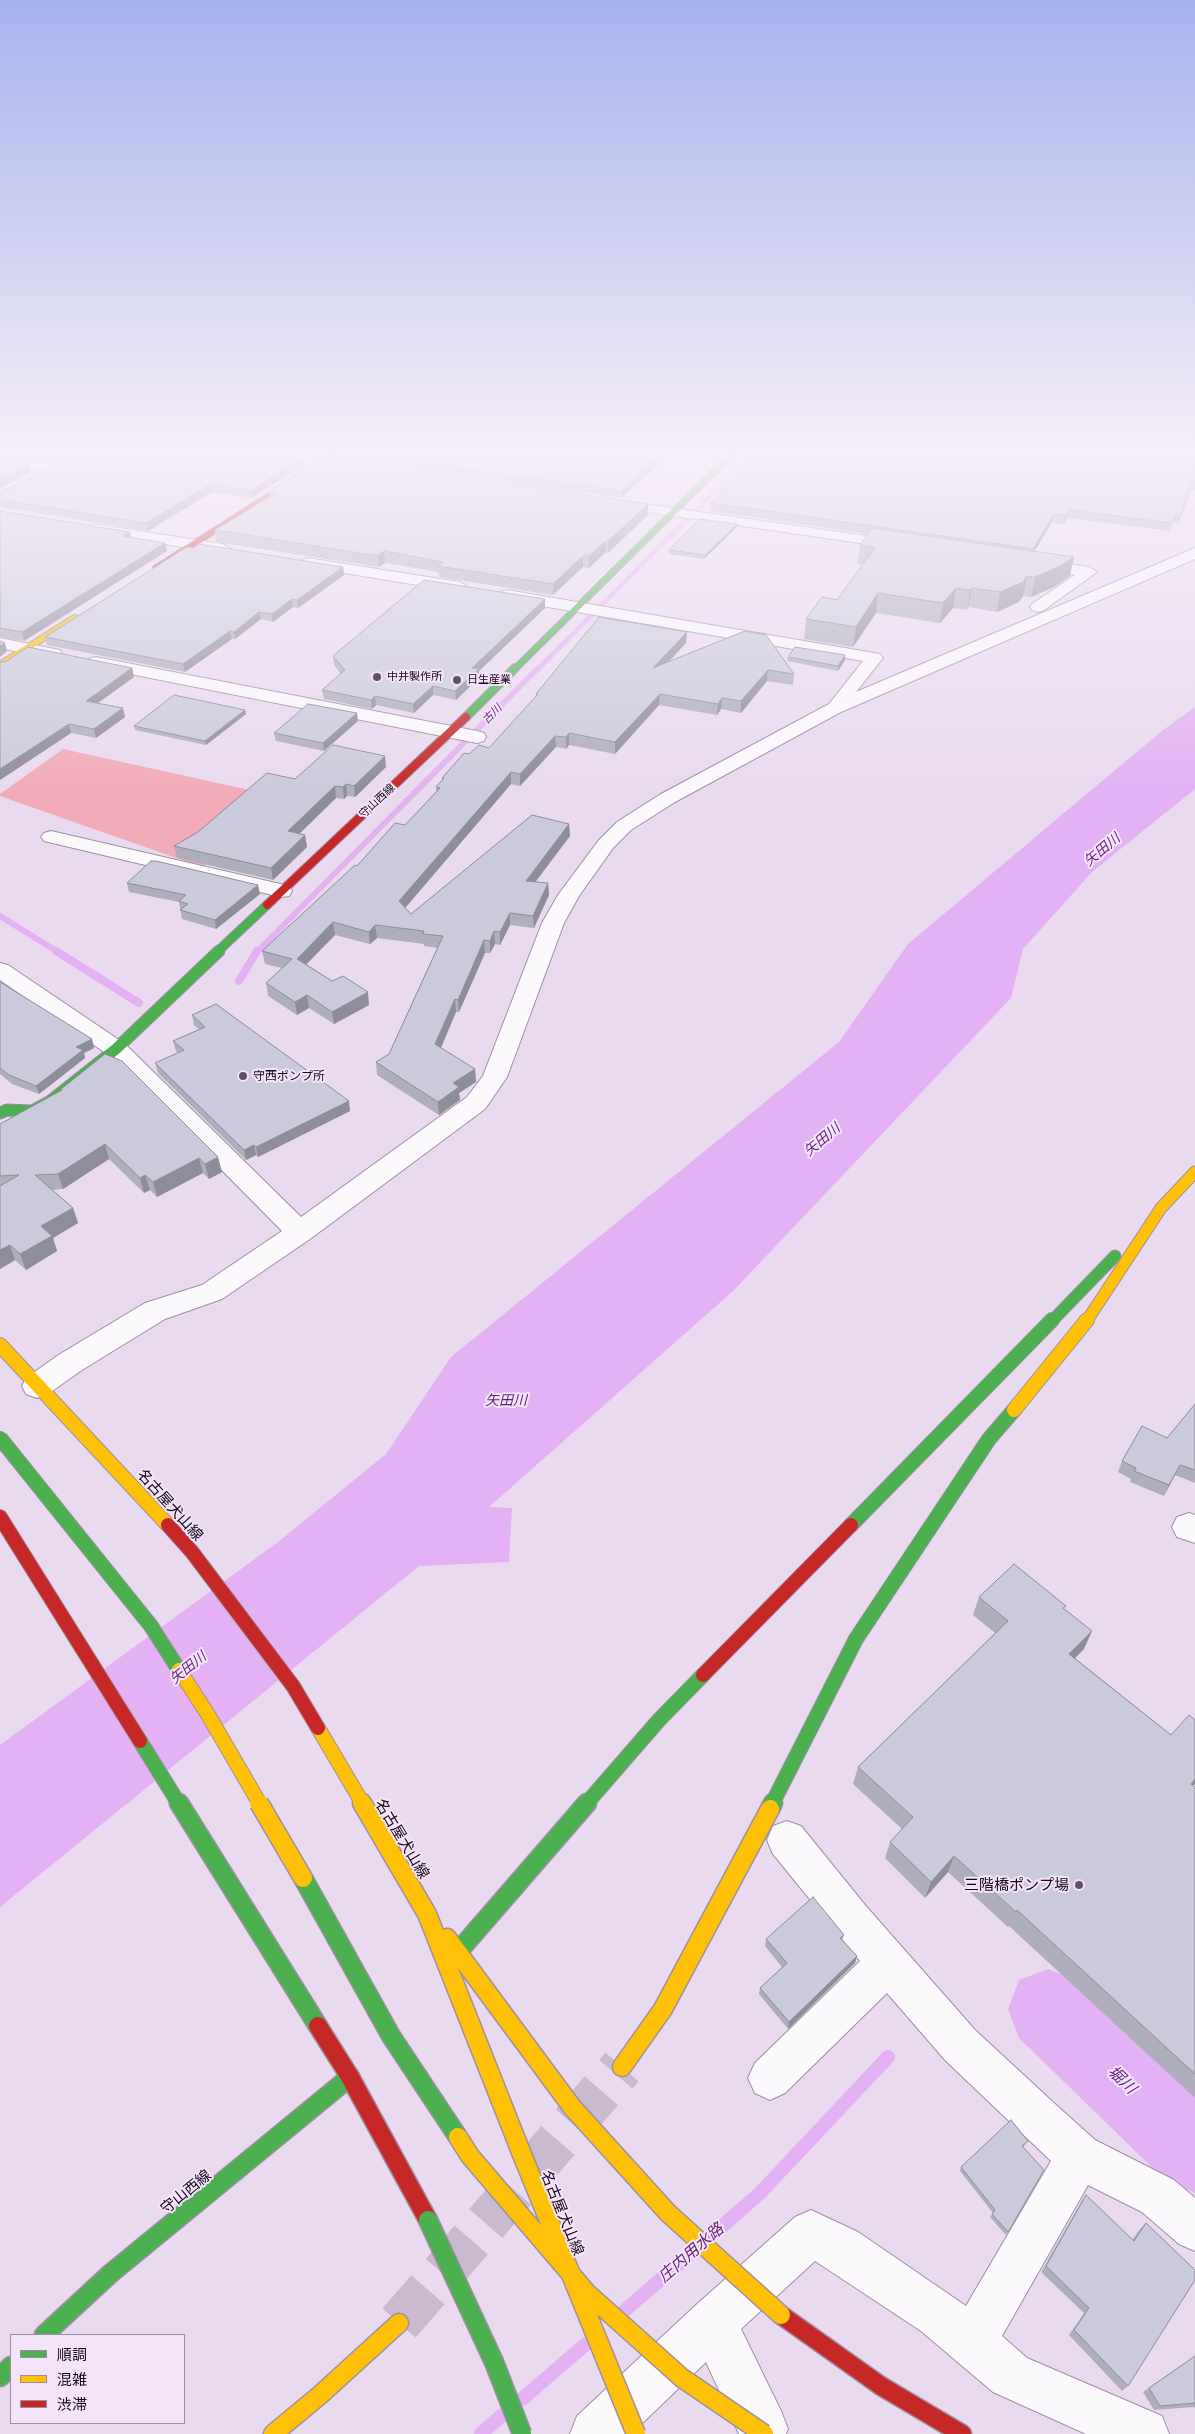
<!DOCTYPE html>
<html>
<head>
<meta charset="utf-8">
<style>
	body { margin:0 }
	#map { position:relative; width:1195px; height:2434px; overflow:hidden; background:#eadaf0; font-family:"Playfair Display","Noto Sans JP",serif }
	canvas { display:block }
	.legend { position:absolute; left:10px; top:2334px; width:175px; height:90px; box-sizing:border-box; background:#f3e4f9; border:1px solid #9b8ca0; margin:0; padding:6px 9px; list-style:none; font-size:15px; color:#16081a }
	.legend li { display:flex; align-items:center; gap:10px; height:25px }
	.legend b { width:25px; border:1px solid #9b8ca0 }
</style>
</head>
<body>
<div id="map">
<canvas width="1195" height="2434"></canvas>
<ul class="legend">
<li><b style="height:6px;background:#4caf50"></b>順調</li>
<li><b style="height:6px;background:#ffc107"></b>混雑</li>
<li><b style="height:6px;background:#c62828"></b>渋滞</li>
</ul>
</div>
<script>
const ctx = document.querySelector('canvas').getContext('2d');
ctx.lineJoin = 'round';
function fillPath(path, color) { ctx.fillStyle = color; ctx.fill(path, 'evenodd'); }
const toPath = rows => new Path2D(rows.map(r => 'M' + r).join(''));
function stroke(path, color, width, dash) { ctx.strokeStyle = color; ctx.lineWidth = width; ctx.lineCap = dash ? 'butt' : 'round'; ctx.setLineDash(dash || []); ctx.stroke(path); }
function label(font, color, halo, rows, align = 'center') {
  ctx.font = font + ' "Playfair Display","Noto Sans JP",serif'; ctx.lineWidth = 4; ctx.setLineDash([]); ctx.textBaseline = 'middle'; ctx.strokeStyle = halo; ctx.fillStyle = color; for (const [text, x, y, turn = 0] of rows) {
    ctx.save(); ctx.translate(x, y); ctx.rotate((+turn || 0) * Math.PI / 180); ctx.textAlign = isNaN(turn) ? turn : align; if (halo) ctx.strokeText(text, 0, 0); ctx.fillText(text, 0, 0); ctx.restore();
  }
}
const green = toPath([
	[63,749,281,797,226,853,202,867,0,796,0,794]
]);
const water = toPath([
	[1195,707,1195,789,1092,872,1023,949,1011,998,733,1291,489,1507,512,1508,509,1562,419,1566,0,1907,0,1745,278,1542,386,1454,451,1357,839,1042,908,944,1163,730]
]);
const streamFar3 = toPath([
	[537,670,753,453]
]);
const streamFar2 = toPath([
	[0,916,58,952],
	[257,952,538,668]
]);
const streamFar1 = toPath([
	[56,951,139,1003],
	[239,981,257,951]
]);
const stream = toPath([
	[711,2236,760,2193,888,2057],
	[624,2311,694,2251],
	[522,2399,586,2344],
	[481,2434,502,2415]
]);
const river = toPath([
	[1048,1969,1077,1980,1195,2091,1195,2193,1165,2180,1019,2038,1008,2009,1019,1980,1048,1969]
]);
const secondaryTunnel = toPath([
	[399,2323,622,2067]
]);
const street = toPath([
	[255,453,288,453,352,462,359,466,352,470,262,457,255,453],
	[0,457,52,465,59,469,52,473,0,465,0,457],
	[610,499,901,541,908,545,901,549,605,506,603,503,605,500,610,499],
	[93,524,223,544,231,549,223,554,88,531,86,528,93,524],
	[1195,548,1195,559,841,712,675,802,631,830,613,848,579,896,564,923,507,1077,485,1109,310,1239,222,1299,165,1319,82,1370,48,1394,37,1398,26,1394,22,1386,26,1378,60,1354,145,1303,202,1285,282,1231,107,1054,0,980,0,963,8,965,125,1044,301,1217,467,1097,483,1076,542,923,558,895,599,840,617,822,661,794,829,704,863,661,507,600,499,595,501,592,507,590,880,654,883,658,856,692,1195,548],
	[307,558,460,582,468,587,460,592,302,566,299,563,302,560,307,558],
	[1035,559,1089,567,1097,572,1044,610,1038,612,1032,610,1030,607,1032,604,1075,575,1030,567,1027,564,1030,561,1035,559],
	[0,638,60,650,62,654,60,658,54,659,0,648,0,638],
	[96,657,477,731,484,733,486,737,484,741,477,743,90,666,87,662,90,658,96,657],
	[51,831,289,886,292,891,289,896,281,897,44,841,41,837,44,833,51,831],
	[1189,1513,1195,1515,1195,1543,1177,1537,1172,1527,1177,1517,1189,1513],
	[787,1821,801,1826,865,1905,975,2030,1055,2104,1095,2140,1174,2180,1195,2198,1195,2251,1179,2244,1142,2212,1088,2185,1002,2336,1027,2358,1162,2416,1169,2434,1086,2434,993,2392,921,2331,815,2261,741,2329,781,2411,788,2429,786,2434,739,2434,706,2362,631,2434,570,2434,577,2416,696,2305,795,2217,811,2210,858,2232,966,2306,1051,2161,945,2060,887,1993,785,2093,770,2100,755,2093,748,2078,755,2063,860,1961,773,1854,767,1840,773,1826,787,1821]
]);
const fastFar4 = toPath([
	[514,670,733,453]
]);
const fastFar3 = toPath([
	[466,717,515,668],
	[217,952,267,905]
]);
const fastFar2 = toPath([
	[0,1113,7,1110,32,1111,49,1102,116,1049,219,951],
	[1051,1322,1115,1256]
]);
const fastFar1 = toPath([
	[851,1525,1052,1320],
	[140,1741,179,1804],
	[586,1804,659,1720,703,1675],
	[772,1804,856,1639,989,1439,1014,1410]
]);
const fast = toPath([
	[179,1803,318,2026],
	[770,1809,773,1803],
	[457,1953,587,1803],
	[44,2335,110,2274,350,2077],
	[0,2377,11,2366]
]);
const slowFar3 = toPath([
	[0,665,75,618]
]);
const slowFar2 = toPath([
	[1086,1322,1161,1208,1195,1172]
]);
const slowFar1 = toPath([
	[0,1345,168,1525],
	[1014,1410,1087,1320],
	[318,1728,363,1804]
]);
const slow = toPath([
	[362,1803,427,1914,521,2152],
	[447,1938,572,2107],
	[622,2067,663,2009,770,1809],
	[273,2434,320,2395,399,2323]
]);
const jamFar3 = toPath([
	[156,568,336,453]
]);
const jamFar2 = toPath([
	[267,905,466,717]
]);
const jamFar1 = toPath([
	[0,1517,140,1741],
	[168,1525,192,1552,293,1686,318,1728],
	[703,1675,851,1525]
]);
const jam = toPath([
	[318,2026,350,2077,428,2220],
	[781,2315,881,2386,962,2434]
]);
const fastBridgeFar1 = toPath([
	[0,1438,151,1626,179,1670]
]);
const fastBridge = toPath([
	[303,1878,391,2036,458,2137],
	[428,2220,494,2362,522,2434]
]);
const slowBridgeFar1 = toPath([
	[179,1670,207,1713,260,1804]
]);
const slowBridge = toPath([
	[259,1803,303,1878],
	[572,2107,668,2213,781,2315],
	[458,2137,470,2156,587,2293,682,2378,764,2434],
	[521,2152,636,2434]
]);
const wall = toPath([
	[0,453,69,453,50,463,0,456],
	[299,453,324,453,319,456],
	[338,453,698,453,694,456,671,453,621,498,338,458],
	[1195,453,1195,490,1190,490,1179,523,1173,522,1170,531,1067,518,1064,524,1052,522,1035,551,1070,576,1054,587,1031,597,1023,596,1019,602,997,612,968,607,967,610,953,608,940,623,876,613,853,647,804,639,806,619,837,600,862,565,857,564,860,545,868,534,710,511,711,503],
	[303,457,304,465,251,498,212,492,148,531,0,507,0,492],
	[269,491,648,504,648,515,608,553,606,552,589,568,583,567,553,595,439,577,438,572,385,563,379,567,216,542,215,530,270,497],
	[0,511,130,532,131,537,167,551,24,641,0,637],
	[736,528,704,559,669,554,669,550],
	[343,567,344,575,298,608,293,607,273,622,261,619,235,639,232,639,185,672,47,645,45,637],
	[545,599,545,608,479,671,479,678,456,700,433,695,414,713,376,705,372,709,324,699,322,690,341,674,334,665,333,656],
	[745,631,794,674,793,685,767,681,741,713,721,709,717,715,659,705,615,754,569,745,566,749,556,747,520,786,511,784,405,908,411,914,569,824,570,836,535,882,548,883,549,895,534,928,510,925,500,945,495,944,490,953,485,953,459,1012,456,1012,441,1048,475,1069,476,1082,459,1093,460,1100,439,1115,377,1075,376,1062,389,1054,437,948,424,946,424,944,377,938,370,944,335,935,306,964,369,1005,334,1024,309,1008,297,1015,268,996,266,983,282,968,265,964,262,951,357,866,405,825,436,792,436,787,442,781,442,778,469,754,489,748,536,697,536,694,686,643,669,661],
	[788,657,845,660,838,671,787,661],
	[132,668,134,677,98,703,125,717,96,738,71,733,0,780],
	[245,710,246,714,206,745,135,730,134,726],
	[358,721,324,751,276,741,274,733],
	[386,767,355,797,347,796,344,799,336,798,299,834,305,835,307,847,273,880,177,858,174,846,295,779],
	[127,883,260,894,216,929,182,919,179,902,129,892],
	[0,982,94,1048,84,1053,85,1058,39,1094,12,1084,0,1074],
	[192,1015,350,1111,258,1157,256,1155,246,1160,158,1073,155,1063,178,1053,176,1051,173,1041,199,1029,194,1025],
	[105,1054,222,1172,209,1179,203,1173,157,1197,150,1190,144,1193,109,1159,63,1189,52,1190,73,1208,78,1223,53,1238,57,1251,26,1270,15,1260,0,1269,0,1124,61,1091,60,1090],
	[1195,1404,1195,1483,1175,1475,1164,1496,1130,1482,1131,1479,1118,1472,1122,1461,1167,1438],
	[979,1597,1064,1609,1084,1649,1075,1658,1171,1735,1195,1720,1195,1784,1193,1786,1195,1787,1195,2098,1009,1926,1008,1927,948,1872,925,1898,885,1858,890,1842,902,1829,853,1784,858,1767,995,1633,973,1615],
	[844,1935,842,1941,857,1956,855,1963,788,2029,759,1994,760,1988,782,1967,765,1946,766,1939],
	[1026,2144,1023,2147,1008,2232,1006,2235,990,2217,993,2213,960,2171,961,2167],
	[1086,2195,1132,2240,1140,2229,1146,2223,1128,2386,1122,2391,1069,2335,1084,2313,1041,2272,1081,2202],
	[1195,2356,1195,2408,1194,2407,1154,2410,1143,2392]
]);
const shadedWall = toPath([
	[53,453,69,453,50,463,48,455],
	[663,453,671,453,621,498,621,491],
	[303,457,304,465,251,498,250,491],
	[29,464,31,472,0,488,0,479],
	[1192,482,1190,490,1179,523,1181,515],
	[211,484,212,492,148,531,146,523],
	[648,504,648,515,608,553,608,541],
	[1069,510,1067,518,1064,524,1066,516],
	[1054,514,1052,522,1031,557,1033,549],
	[737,524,736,528,704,559,705,555],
	[130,532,132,540,123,536],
	[606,541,606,552,589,568,589,556],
	[165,543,167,551,24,641,22,632],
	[384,551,385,563,379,567,378,556],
	[583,556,583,567,553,595,553,584],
	[1074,557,1070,576,1054,587,1031,597,1035,577],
	[343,567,344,575,298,608,297,600],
	[1027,576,1023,596,1019,602,997,612,1000,592],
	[956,588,953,608,940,623,943,603],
	[972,588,968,607,967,610,970,590],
	[878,593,876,613,853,647,856,627],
	[292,599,293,607,273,622,272,614],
	[545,599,545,608,479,671,479,678,456,700,455,691,472,668],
	[259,612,261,619,235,639,234,632],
	[230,631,232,639,185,672,183,664],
	[687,632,686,643,653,679,653,668],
	[5,643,7,651,0,657,0,646],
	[845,655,845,660,838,671,838,666],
	[132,668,134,677,88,710,86,701],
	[768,670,767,681,741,713,741,701],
	[433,686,433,695,414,713,413,704],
	[660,694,659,705,615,754,615,742],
	[375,696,376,705,372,709,371,700],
	[722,698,721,709,717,715,718,704],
	[123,708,125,717,96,738,94,729],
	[245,710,246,714,206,745,205,741],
	[357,713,358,721,324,751,323,743],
	[69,724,71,733,0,780,0,769],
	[569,733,569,745,566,749,566,737],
	[555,736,556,747,520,786,520,774],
	[385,756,386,767,355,797,354,786],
	[511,772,511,784,400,914,399,901],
	[346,784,347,796,344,799,343,787],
	[335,786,336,798,289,844,288,831],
	[569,824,570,836,527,893,526,881],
	[305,835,307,847,273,880,271,868],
	[548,883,549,895,534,928,533,916],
	[258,885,260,894,216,929,215,920],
	[510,913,510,925,500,945,500,932],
	[333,922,335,935,300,971,297,959],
	[375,925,377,938,370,944,369,932],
	[494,931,495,944,490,953,490,941],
	[484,940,485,953,459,1012,458,1000],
	[368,992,369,1005,334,1024,332,1012],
	[307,995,309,1008,297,1015,295,1002],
	[455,999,456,1012,437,1057,435,1044],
	[92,1039,94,1048,84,1053,85,1058,39,1094,36,1086,76,1047],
	[475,1069,476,1082,459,1093,460,1100,439,1115,438,1102,453,1083],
	[349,1101,350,1111,258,1157,256,1147],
	[105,1144,109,1159,63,1189,58,1174],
	[254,1145,256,1155,246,1160,244,1150],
	[218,1157,222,1172,209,1179,205,1164],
	[199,1158,203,1173,157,1197,153,1182],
	[145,1175,150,1190,144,1193,140,1178],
	[73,1208,78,1223,53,1238,57,1251,26,1270,20,1254,41,1226],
	[10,1245,15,1260,0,1269,0,1250],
	[1180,1465,1175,1475,1164,1496,1169,1485],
	[1092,1631,1084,1649,1062,1671,1069,1654],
	[1195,1779,1195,1784,1181,1801,1191,1784],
	[954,1856,948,1872,925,1898,931,1882],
	[857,1956,855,1963,788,2029,789,2022]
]);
const building = toPath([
	[29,453,53,453,48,455,29,453],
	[79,453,271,453,303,457,250,491,211,484,146,523,0,500,0,492,56,466,79,453],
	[352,453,663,453,621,491,352,453],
	[761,453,1195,453,1195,482,1192,482,1181,515,1175,514,1172,523,1069,510,1066,516,1054,514,1033,549,711,503,761,453],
	[322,457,648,504,608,541,606,541,589,556,583,556,553,584,438,566,443,562,384,551,378,556,215,530,278,492,269,491,322,457],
	[0,460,29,464,0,479,0,460],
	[0,511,130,532,123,536,165,543,22,632,0,628,0,511],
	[700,519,737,524,705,555,669,550,700,519],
	[872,528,1074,557,1058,567,1035,577,1027,576,1023,582,1000,592,972,588,970,590,956,588,943,603,878,593,856,627,806,619,822,597,837,600,875,548,860,545,872,528],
	[199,544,343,567,297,600,292,599,272,614,259,612,234,632,230,631,183,664,45,637,187,547,193,548,199,544],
	[424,580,545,599,472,668,479,669,455,691,433,686,413,704,375,696,371,700,322,690,345,670,333,656,424,580],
	[599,617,687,632,653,668,745,631,766,635,794,674,768,670,741,701,722,698,718,704,660,694,615,742,569,733,566,737,555,736,520,774,511,772,399,901,411,914,532,815,569,824,526,881,548,883,533,916,510,913,500,932,494,931,490,941,484,940,458,1000,455,999,435,1044,475,1069,453,1083,459,1087,438,1102,376,1062,389,1054,443,936,423,934,424,931,375,925,369,932,333,922,297,959,332,981,343,976,368,992,332,1012,307,995,295,1002,266,983,292,959,262,951,355,865,357,866,395,823,405,825,440,788,436,787,444,778,442,778,464,753,469,754,479,745,489,748,538,694,536,694,599,617],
	[0,641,5,643,0,646,0,641],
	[28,647,132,668,86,701,123,708,94,729,69,724,0,769,0,662,5,662,28,647],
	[795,647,845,655,838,666,788,657,795,647],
	[174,695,245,710,205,741,134,726,174,695],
	[308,704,357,713,323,743,274,733,308,704],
	[333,745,385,756,354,786,346,784,343,787,335,786,288,831,305,835,271,868,174,846,198,832,267,773,295,779,333,745],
	[151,861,156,861,258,885,215,920,180,910,188,904,179,901,186,895,127,883,151,861],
	[0,982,92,1039,76,1047,83,1050,36,1086,9,1075,0,1068,0,982],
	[216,1004,349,1101,256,1147,254,1145,244,1150,155,1063,184,1050,173,1041,205,1027,192,1015,216,1004],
	[105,1054,122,1061,218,1157,205,1164,199,1158,153,1182,145,1175,140,1178,105,1144,58,1174,35,1175,73,1208,41,1226,52,1236,20,1254,10,1245,0,1250,0,1186,19,1175,0,1176,0,1124,62,1090,60,1090,105,1054],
	[1195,1404,1195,1470,1180,1465,1169,1485,1134,1471,1136,1468,1122,1461,1142,1426,1167,1438,1195,1404],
	[1014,1564,1066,1606,1063,1608,1092,1631,1069,1654,1171,1735,1189,1715,1195,1720,1195,1779,1191,1784,1195,1787,1195,2074,1017,1910,1016,1912,954,1856,931,1882,890,1842,913,1817,858,1767,1008,1621,979,1597,1014,1564],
	[813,1897,844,1935,840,1938,857,1956,789,2022,760,1988,787,1963,766,1939,813,1897],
	[1011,2120,1028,2141,1022,2146,1044,2170,1008,2232,992,2214,995,2210,961,2167,1011,2120],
	[1086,2195,1134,2241,1146,2223,1195,2270,1195,2280,1128,2386,1074,2330,1089,2308,1046,2266,1086,2195],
	[1195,2356,1195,2403,1160,2406,1149,2388,1195,2356]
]);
const markers = [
	[377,677,5,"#605265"],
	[457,680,5,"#605265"],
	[243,1076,5,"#605265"],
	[1079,1885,5,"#605265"]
];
const farPoinames = [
	["中井製作所",387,677],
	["日生産業",467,680]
];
const farWaternames = [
	["古川",492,714,-45]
];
const farStreetnames = [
	["守山西線",377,801,-43]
];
const poiNames = [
	["守西ポンプ所",253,1076]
];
const waterNames = [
	["矢田川",1102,850,-40],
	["矢田川",822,1140,-40],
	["矢田川",506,1401],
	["矢田川",188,1668,-39]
];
const nearStreetnames = [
	["名古屋犬山線",170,1505,48],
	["名古屋犬山線",402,1839,59],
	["守山西線",186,2192,-39],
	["名古屋犬山線",562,2213,68]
];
const nearPoinames = [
	["三階橋ポンプ場",1069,1885]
];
const nearWaternames = [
	["堀川",1122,2080,44],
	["庄内用水路",691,2253,-41]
];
fillPath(green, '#f1abb8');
fillPath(water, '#e3b1f4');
stroke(streamFar3, '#e3b1f4', 5);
stroke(streamFar2, '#e3b1f4', 6);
stroke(streamFar1, '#e3b1f4', 8);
stroke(stream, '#e3b1f4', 14);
fillPath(river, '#e3b1f4');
stroke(secondaryTunnel, '#cabad0', 44, [44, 22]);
stroke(street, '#9e90a3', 2);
stroke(fastFar4, '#9e90a3', 8);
stroke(fastFar3, '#9e90a3', 10);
stroke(fastFar2, '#9e90a3', 13);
stroke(fastFar1, '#9e90a3', 16);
stroke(fast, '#9e90a3', 21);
stroke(slowFar3, '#9e90a3', 8);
stroke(slowFar2, '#9e90a3', 13);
stroke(slowFar1, '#9e90a3', 16);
stroke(slow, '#9e90a3', 21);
stroke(jamFar3, '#9e90a3', 8);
stroke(jamFar2, '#9e90a3', 10);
stroke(jamFar1, '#9e90a3', 16);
stroke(jam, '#9e90a3', 21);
fillPath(street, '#fcf9fd');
stroke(fastFar4, '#4caf50', 6);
stroke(fastFar3, '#4caf50', 8);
stroke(fastFar2, '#4caf50', 11);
stroke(fastFar1, '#4caf50', 14);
stroke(fast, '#4caf50', 18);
stroke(slowFar3, '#ffc107', 6);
stroke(slowFar2, '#ffc107', 11);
stroke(slowFar1, '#ffc107', 14);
stroke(slow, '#ffc107', 18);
stroke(jamFar3, '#c62828', 6);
stroke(jamFar2, '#c62828', 8);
stroke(jamFar1, '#c62828', 14);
stroke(jam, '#c62828', 18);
stroke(fastBridgeFar1, '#9e90a3', 16, []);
stroke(fastBridge, '#9e90a3', 21, []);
stroke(slowBridgeFar1, '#9e90a3', 16, []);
stroke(slowBridge, '#9e90a3', 21, []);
stroke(fastBridgeFar1, '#4caf50', 14);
stroke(fastBridge, '#4caf50', 18);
stroke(slowBridgeFar1, '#ffc107', 14);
stroke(slowBridge, '#ffc107', 18);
fillPath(wall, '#afaebd');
fillPath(shadedWall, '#8e8d9a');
fillPath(building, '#cbcadc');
stroke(building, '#8e8d9a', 1);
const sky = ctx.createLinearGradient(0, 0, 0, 793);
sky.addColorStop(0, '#a6b3ed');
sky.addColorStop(0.57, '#f6eef8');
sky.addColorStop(1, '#f6eef800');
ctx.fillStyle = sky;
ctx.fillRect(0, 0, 1195, 793);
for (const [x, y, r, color] of markers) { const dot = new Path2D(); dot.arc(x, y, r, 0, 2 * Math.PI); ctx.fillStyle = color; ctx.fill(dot); stroke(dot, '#f3e4f9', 2); }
label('11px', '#16081a', '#f3e4f9', farPoinames, 'left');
label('italic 11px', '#681e7d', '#f3e4f9', farWaternames);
label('11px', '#16081a', '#f3e4f9', farStreetnames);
label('12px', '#16081a', '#f3e4f9', poiNames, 'left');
label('italic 14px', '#681e7d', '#f3e4f9', waterNames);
label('15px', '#16081a', '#f3e4f9', nearStreetnames);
label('15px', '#16081a', '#f3e4f9', nearPoinames, 'right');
label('italic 16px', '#681e7d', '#f3e4f9', nearWaternames);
</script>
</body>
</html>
